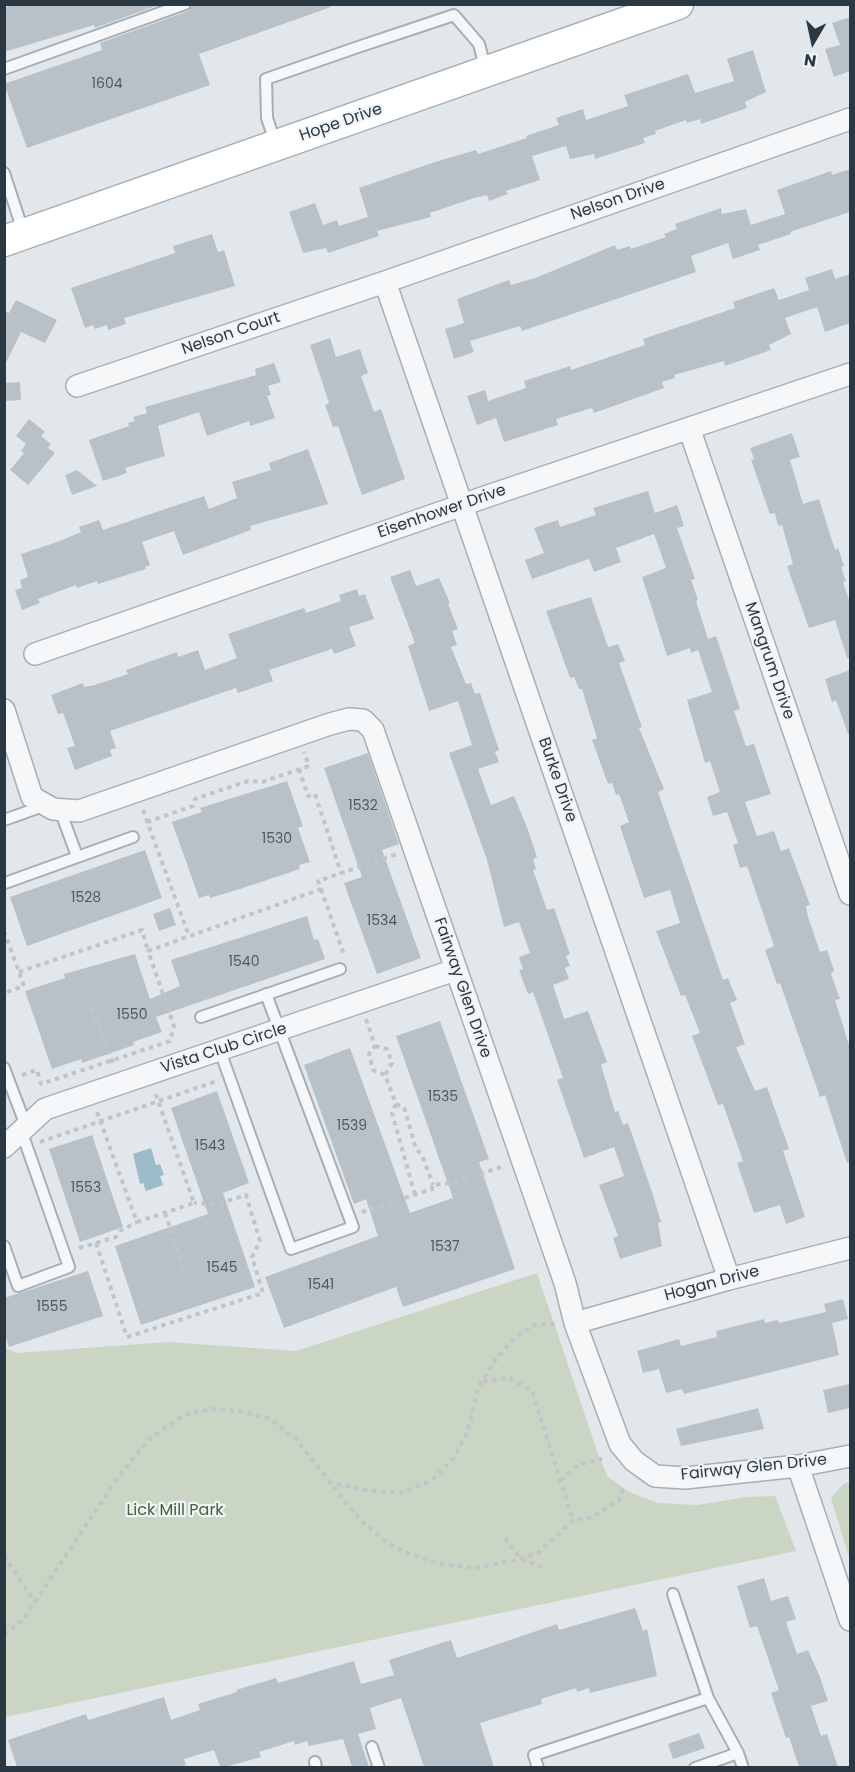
<!DOCTYPE html>
<html>
<head>
<meta charset="utf-8">
<style>
	body { margin:0 }
	#map { position:relative; width:855px; height:1772px; overflow:hidden; background:#e2e7eb; font-family:Poppins,sans-serif }
	canvas { display:block }
	.frame { position:absolute; inset:0; border:6px solid #293843; pointer-events:none }
	.north { position:absolute; left:783px; top:12px; width:60px; height:60px; -webkit-text-stroke:4px #f2f5f8; paint-order:stroke; rotate:189deg; font-size:16px; font-weight:700; line-height:24px; text-align:center; color:#293843 }
	.north::after { content:''; display:block; margin:auto; width:21px; height:27px; background:#293843; clip-path:polygon(50% 0,100% 100%,50% 72%,0 100%) }
</style>
</head>
<body>
<div id="map">
<canvas width="855" height="1772"></canvas>
<div class="frame"></div>
<div class="north">N</div>
</div>
<script>
const ctx = document.querySelector('canvas').getContext('2d');
ctx.lineJoin = 'round';
function fillPath(path, color) { ctx.fillStyle = color; ctx.fill(path, 'evenodd'); }
const toPath = rows => new Path2D(rows.map(r => 'M' + r).join(''));
function stroke(path, color, width, dash) { ctx.strokeStyle = color; ctx.lineWidth = width; ctx.lineCap = dash ? 'butt' : 'round'; ctx.setLineDash(dash || []); ctx.stroke(path); }
function label(font, color, halo, rows, align = 'center') {
  ctx.font = font + ' Poppins,sans-serif'; ctx.lineWidth = 4.5; ctx.setLineDash([]); ctx.textBaseline = 'middle'; ctx.strokeStyle = halo; ctx.fillStyle = color; for (const [text, x, y, turn = 0] of rows) {
    ctx.save(); ctx.translate(x, y); ctx.rotate((+turn || 0) * Math.PI / 180); ctx.textAlign = isNaN(turn) ? turn : align; if (halo) ctx.strokeText(text, 0, 0); ctx.fillText(text, 0, 0); ctx.restore();
  }
}
const green = toPath([
	[537,1273,598,1454,608,1477,629,1492,658,1503,697,1505,747,1497,775,1496,796,1551,5,1717,5,1348,17,1353,168,1342,296,1351],
	[850,1482,850,1553,848,1554,831,1498,843,1484]
]);
const water = toPath([
	[151,1148,156,1165,160,1164,164,1175,160,1176,163,1185,146,1191,143,1183,140,1184,133,1154]
]);
const building = toPath([
	[15,4,161,4,95,28,94,25,4,52,4,8],
	[192,4,330,4,331,7,199,54,210,85,27,148,4,84,102,50,100,43,188,11],
	[850,17,850,71,834,77,825,49,840,45,832,23],
	[753,50,766,92,745,102,747,108,701,124,700,119,687,123,686,120,655,131,656,134,643,138,645,143,595,159,594,154,570,159,566,146,532,156,540,180,506,191,508,194,489,201,487,195,474,198,430,213,431,217,377,231,379,236,328,253,326,248,303,253,289,212,315,203,323,225,337,220,339,226,368,217,359,188,435,162,476,150,478,154,527,138,526,136,559,125,556,118,583,109,586,120,628,106,624,95,688,74,695,93,734,81,727,59],
	[850,169,850,212,790,232,791,234,758,245,760,250,733,259,728,243,691,256,696,272,522,331,520,326,470,341,474,352,454,359,445,329,464,323,457,299,509,280,511,285,538,277,615,245,617,250,630,246,631,249,666,237,664,234,677,229,675,224,721,208,722,214,746,209,751,225,785,214,777,190,831,171,832,175],
	[212,234,218,252,224,250,235,286,124,318,126,324,108,330,107,325,95,329,93,325,85,328,71,288,175,253,173,246],
	[832,269,835,279,850,274,850,323,825,332,817,307,785,318,791,334,769,345,771,350,725,366,724,361,674,375,675,378,662,382,664,388,639,397,594,413,592,408,556,419,558,425,504,442,496,418,477,425,467,396,485,390,488,401,526,388,524,381,570,366,571,370,645,345,643,339,735,308,733,302,774,288,779,300,809,290,805,278],
	[16,300,57,320,45,343,21,332,4,367,4,310,9,313],
	[330,338,336,357,360,349,368,373,361,376,374,412,381,409,405,479,362,495,338,426,333,427,325,405,329,403,310,345],
	[274,363,281,382,268,386,271,395,267,396,275,418,250,426,249,421,207,436,199,412,158,426,165,456,125,468,127,473,103,481,89,440,129,426,128,423,135,421,133,417,147,413,145,407,256,375,255,369],
	[20,382,21,400,4,401,4,383],
	[29,419,45,432,41,436,51,444,48,448,55,453,28,485,10,470,24,453,21,451,26,444,16,436],
	[792,433,800,457,790,460,803,504,819,499,835,550,838,548,844,566,841,567,846,581,843,582,850,603,850,658,847,658,835,620,809,628,787,566,793,564,782,525,778,526,775,513,770,514,751,460,754,459,750,448],
	[308,449,328,504,250,526,251,530,183,555,174,531,142,542,150,565,145,567,146,569,98,584,97,581,77,588,76,585,38,599,40,603,22,610,15,590,22,588,20,580,28,577,21,554,60,541,81,532,79,527,99,520,103,530,204,496,209,509,237,498,232,482,271,470,269,463],
	[77,470,97,486,72,495,65,475],
	[648,491,655,513,677,505,684,526,677,528,695,579,691,580,698,600,696,601,708,639,716,636,740,709,734,711,746,746,754,744,771,794,745,802,757,836,774,831,781,851,789,848,810,905,806,906,808,917,820,952,827,950,834,970,831,974,840,999,835,1000,850,1048,850,1162,847,1163,825,1095,820,1097,780,983,777,984,765,950,774,946,747,866,740,868,733,845,738,843,727,812,713,816,707,797,720,792,710,761,705,763,687,700,712,692,698,650,691,653,690,648,667,656,642,577,666,568,654,534,616,548,621,562,594,572,589,559,532,579,525,560,544,553,534,528,558,520,560,527,596,515,593,508],
	[410,570,416,586,439,578,450,603,448,604,458,629,452,631,457,645,451,647,466,684,471,683,475,694,480,693,499,750,495,752,499,762,478,769,491,805,514,796,528,830,537,857,533,859,536,869,533,870,547,910,554,908,570,954,566,956,570,966,565,968,569,979,553,985,564,1019,588,1011,607,1062,601,1065,615,1112,618,1111,623,1125,628,1123,652,1192,661,1222,658,1223,662,1246,620,1259,613,1238,618,1236,599,1185,624,1176,614,1147,584,1158,557,1080,563,1078,533,992,528,994,519,970,523,969,519,957,530,953,519,922,504,927,487,860,449,753,472,745,458,701,429,711,408,646,415,643,390,577],
	[357,589,359,596,365,594,374,619,349,627,356,646,334,654,332,649,269,670,273,681,238,693,236,688,110,731,116,748,110,750,112,756,75,770,67,748,75,746,63,713,58,714,51,695,83,683,84,687,95,685,128,674,126,670,177,652,178,657,198,650,205,670,237,658,228,634,304,608,306,613,341,601,339,595],
	[591,597,608,647,618,644,625,661,619,663,642,727,639,728,664,789,658,792,723,980,728,978,737,1000,730,1003,745,1044,736,1047,755,1091,767,1087,789,1149,783,1151,805,1217,786,1224,780,1205,754,1213,737,1163,743,1161,723,1104,718,1105,692,1036,700,1033,685,995,681,996,656,931,680,923,670,890,644,898,620,826,629,822,619,794,616,795,612,783,608,784,592,740,597,738,582,689,579,689,574,677,570,678,546,611],
	[850,670,850,733,848,734,836,700,832,702,825,679],
	[368,753,399,844,382,850,421,958,377,974,344,883,362,877,324,768],
	[287,781,303,826,298,828,310,862,299,865,300,869,240,889,210,898,209,895,199,898,172,822,202,812,200,808],
	[145,850,162,898,27,946,10,897],
	[170,908,176,925,159,931,153,914],
	[307,916,314,940,318,939,325,959,156,1017,162,1032,133,1042,134,1045,82,1063,81,1059,52,1069,25,991,65,978,64,974,135,954,150,999,180,986,171,960],
	[440,1021,489,1159,479,1162,515,1269,403,1307,396,1287,284,1328,265,1277,378,1236,366,1199,354,1204,304,1065,350,1048,410,1213,453,1198,396,1036],
	[217,1091,249,1183,223,1193,255,1287,141,1325,115,1246,208,1214,171,1108],
	[92,1135,123,1227,80,1242,49,1149],
	[88,1271,103,1316,9,1347,4,1332,4,1298],
	[843,1299,848,1319,832,1323,839,1355,684,1394,682,1389,666,1393,659,1369,643,1373,637,1351,679,1339,681,1346,717,1337,716,1331,764,1319,765,1323,778,1320,779,1323,826,1312,824,1304],
	[850,1384,850,1408,828,1413,823,1390],
	[758,1408,764,1429,681,1446,676,1429],
	[764,1578,771,1601,788,1596,796,1619,786,1622,797,1654,808,1650,820,1677,828,1701,811,1706,821,1736,827,1734,838,1767,799,1767,789,1737,786,1738,771,1693,779,1690,757,1626,750,1628,737,1586],
	[635,1608,643,1631,647,1629,657,1676,590,1693,589,1688,577,1692,576,1688,541,1699,542,1704,480,1723,494,1767,424,1767,401,1698,370,1708,376,1729,358,1734,369,1767,352,1767,343,1739,309,1746,307,1741,295,1745,294,1741,259,1752,261,1757,225,1767,220,1767,214,1750,184,1759,186,1765,177,1767,17,1767,8,1740,86,1714,88,1720,164,1697,171,1720,200,1710,198,1704,237,1692,236,1690,276,1678,278,1683,354,1661,361,1684,394,1675,389,1660,451,1640,457,1658,557,1624,559,1630],
	[699,1733,705,1748,673,1759,668,1744]
]);
const path = toPath([
	[299,769,308,796,315,794,341,873],
	[143,810,189,936],
	[147,822,193,806,195,799,248,781,262,782,309,766,304,752],
	[321,889,344,955],
	[4,931,24,986,4,993],
	[19,972,142,930,148,951],
	[92,1008,113,1063],
	[366,1019,375,1046,369,1054,373,1070,385,1075,396,1104,392,1113,415,1195],
	[375,1046,387,1049,392,1063,385,1075],
	[22,1075,37,1070,41,1084,170,1041,174,1026,148,951,321,889,318,881,397,854],
	[396,1104,404,1107,416,1149,422,1155,433,1185],
	[97,1112,137,1222,194,1203,155,1092],
	[40,1142,217,1081],
	[362,1212,432,1189,433,1185,456,1182,504,1166],
	[165,1213,185,1272],
	[96,1243,127,1337,263,1293,252,1257,260,1241,246,1195,218,1204,194,1203],
	[79,1248,116,1237,120,1231,137,1222],
	[483,1381,510,1378,532,1391,573,1520],
	[561,1481,578,1465,602,1459],
	[328,1482,364,1490,401,1493,432,1480,453,1459,467,1433,479,1386,498,1356,515,1338,533,1325,555,1324],
	[505,1538,520,1558,546,1569],
	[4,1556,35,1602],
	[4,1634,22,1621,117,1479,149,1439,184,1415,212,1409,239,1411,269,1418,296,1439,360,1520,384,1540,407,1553,441,1564,473,1568,512,1561,538,1553,573,1520,593,1517,619,1500,624,1485]
]);
const lane = toPath([
	[4,69,185,4],
	[275,142,267,118,266,79,358,47,454,15,479,44,486,71],
	[4,173,23,231],
	[60,810,77,856],
	[4,820,46,805],
	[5,883,133,837],
	[201,1017,340,969],
	[220,1051,291,1249,353,1227,266,994],
	[4,1068,26,1126],
	[4,1246,18,1286,69,1267,21,1130],
	[673,1594,708,1698,738,1753,743,1768],
	[372,1747,379,1768],
	[315,1762,316,1768],
	[538,1768,534,1755,708,1698],
	[695,1768,738,1753]
]);
const street = toPath([
	[385,282,729,1279],
	[77,386,385,282,850,119],
	[689,428,850,894],
	[35,654,488,496,850,374],
	[4,710,32,797,53,809,79,811,330,724,349,719,363,720,373,730,565,1283,575,1323,620,1444,634,1461,655,1476,685,1478,798,1466,850,1456],
	[4,1147,45,1109,455,970],
	[575,1323,729,1279,850,1248],
	[798,1466,850,1620]
]);
const secondary = toPath([
	[4,241,678,4]
]);
const numberNames = [
	["1604",107,84],
	["1532",363,806],
	["1530",277,839],
	["1528",86,898],
	["1534",382,921],
	["1540",244,962],
	["1550",132,1015],
	["1535",443,1097],
	["1539",352,1126],
	["1543",210,1146],
	["1553",86,1188],
	["1537",445,1247],
	["1545",222,1268],
	["1541",321,1285],
	["1555",52,1307]
];
const streetNames = [
	["Hope Drive",341,123,-19],
	["Nelson Drive",618,200,-19],
	["Nelson Court",231,334,-19],
	["Eisenhower Drive",442,512,-19],
	["Mangrum Drive",769,661,71],
	["Burke Drive",557,780,71],
	["Fairway Glen Drive",462,988,71],
	["Vista Club Circle",224,1049,-18],
	["Hogan Drive",712,1284,-15],
	["Fairway Glen Drive",754,1468,-6]
];
const parkNames = [
	["Lick Mill Park",175,1511]
];
fillPath(green, '#cbd5c3');
fillPath(water, '#9cbccc');
fillPath(building, '#b9c1c8');
stroke(lane, '#a7afb5', 14);
stroke(street, '#a7afb5', 24);
stroke(secondary, '#a7afb5', 33);
stroke(path, '#c0c5ca', 4, [4.5, 4.5]);
stroke(lane, '#f5f7f9', 10);
stroke(street, '#f5f7f9', 21);
stroke(secondary, '#fff', 30);
label('14px', '#4d5a64', null, numberNames);
label('16px', '#293843', '#f2f5f8', streetNames);
label('16px', '#466036', '#f2f5f8', parkNames);
</script>
</body>
</html>
